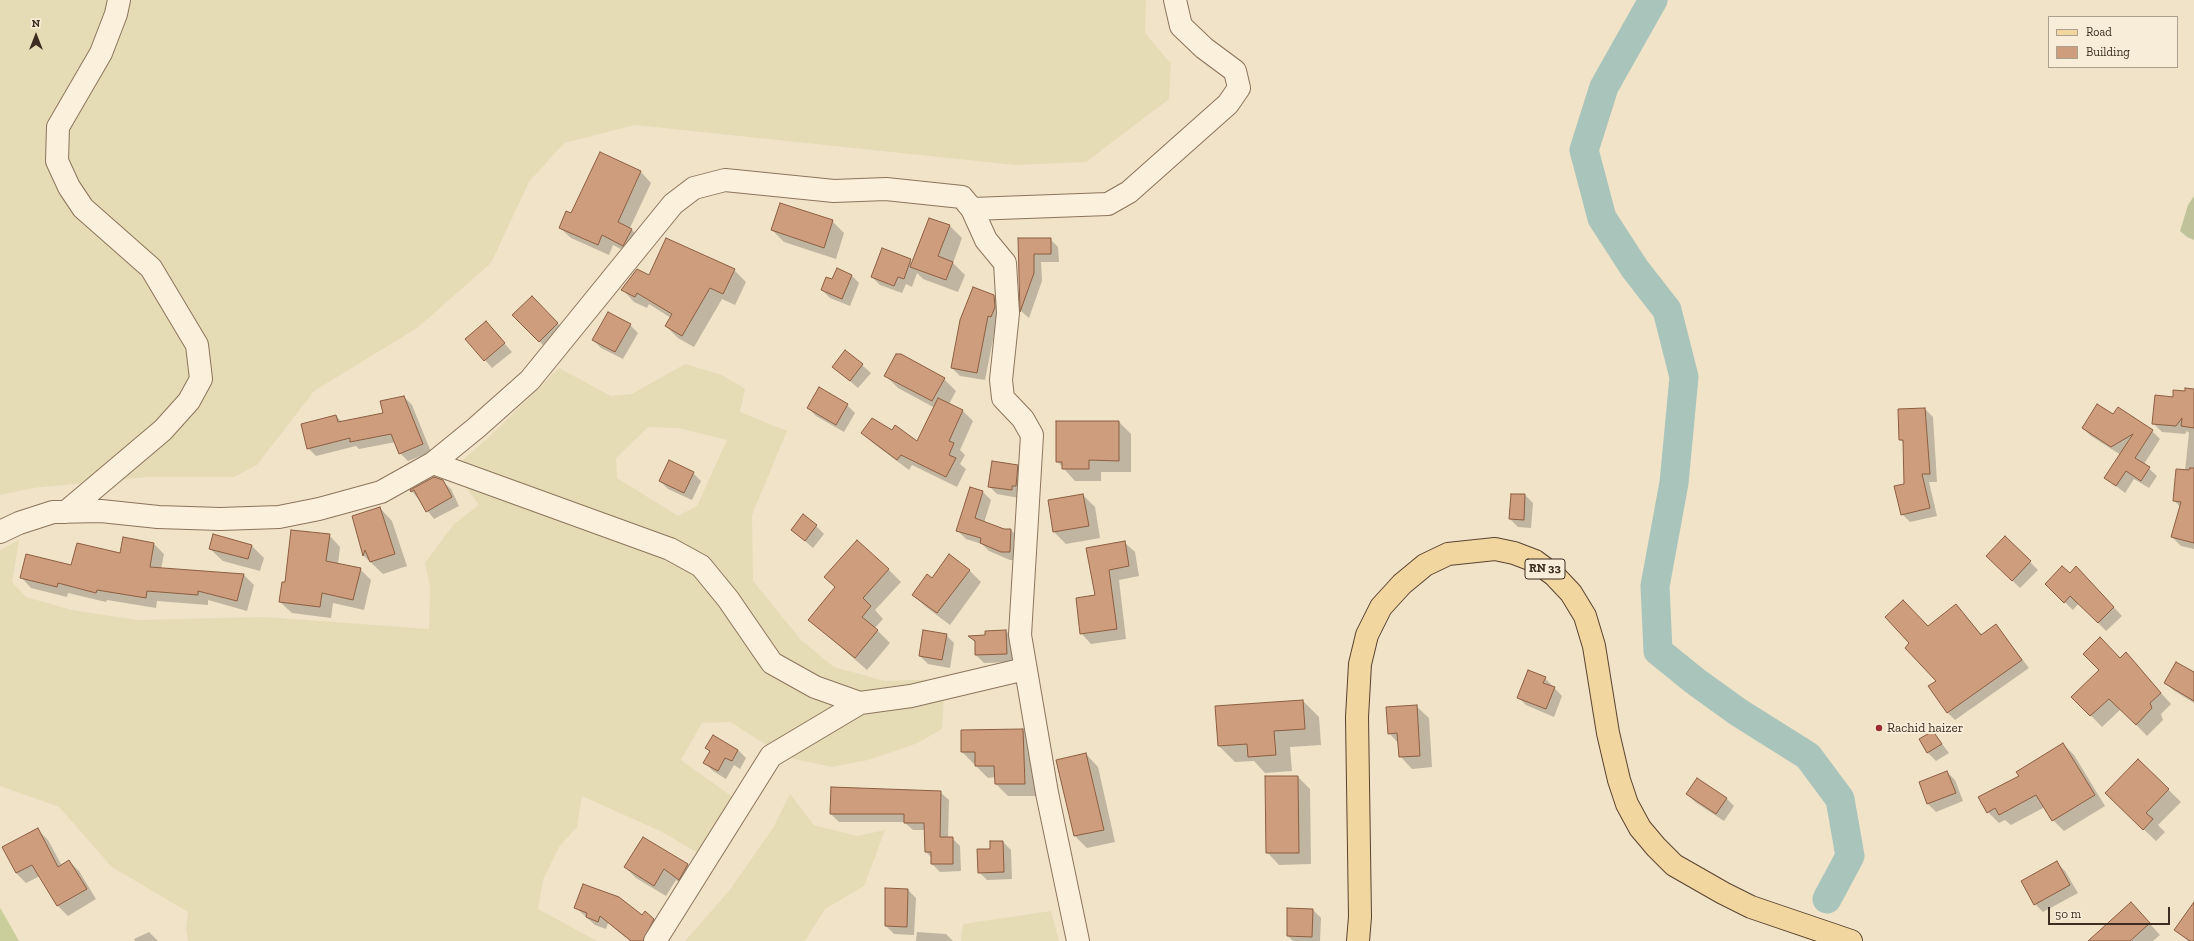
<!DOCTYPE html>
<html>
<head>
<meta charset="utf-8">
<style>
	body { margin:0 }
	#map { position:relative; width:2194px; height:941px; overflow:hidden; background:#f0e3c8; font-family:"Zilla Slab",serif }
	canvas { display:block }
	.legend { position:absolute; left:2048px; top:16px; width:130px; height:52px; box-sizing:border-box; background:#f7edd8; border:1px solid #aca08e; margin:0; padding:5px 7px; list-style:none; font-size:12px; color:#3c2d20 }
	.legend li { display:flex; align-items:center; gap:8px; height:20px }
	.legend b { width:20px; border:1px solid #aca08e }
	.north { position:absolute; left:16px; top:16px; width:40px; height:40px; -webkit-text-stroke:3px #f7edd8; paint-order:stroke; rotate:0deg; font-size:11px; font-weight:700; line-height:16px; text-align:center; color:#3c2d20 }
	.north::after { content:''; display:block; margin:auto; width:14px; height:18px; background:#3c2d20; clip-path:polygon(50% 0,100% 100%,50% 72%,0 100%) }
	.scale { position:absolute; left:2048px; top:907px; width:122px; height:18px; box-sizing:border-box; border:2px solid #3c2d20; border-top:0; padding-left:5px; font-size:12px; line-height:14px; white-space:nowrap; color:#3c2d20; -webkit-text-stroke:3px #f7edd8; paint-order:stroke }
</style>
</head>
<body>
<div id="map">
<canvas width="2194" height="941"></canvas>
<ul class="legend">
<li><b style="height:5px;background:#f2d6a0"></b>Road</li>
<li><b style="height:11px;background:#ce9d7d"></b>Building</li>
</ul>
<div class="north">N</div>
<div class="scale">50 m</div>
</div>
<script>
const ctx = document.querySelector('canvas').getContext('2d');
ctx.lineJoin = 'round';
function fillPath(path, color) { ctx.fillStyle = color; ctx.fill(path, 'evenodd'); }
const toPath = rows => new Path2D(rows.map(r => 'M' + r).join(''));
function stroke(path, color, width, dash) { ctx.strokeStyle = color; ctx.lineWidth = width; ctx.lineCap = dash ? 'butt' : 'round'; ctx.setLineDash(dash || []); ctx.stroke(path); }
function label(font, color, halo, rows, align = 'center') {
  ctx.font = font + ' "Zilla Slab",serif'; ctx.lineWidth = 4; ctx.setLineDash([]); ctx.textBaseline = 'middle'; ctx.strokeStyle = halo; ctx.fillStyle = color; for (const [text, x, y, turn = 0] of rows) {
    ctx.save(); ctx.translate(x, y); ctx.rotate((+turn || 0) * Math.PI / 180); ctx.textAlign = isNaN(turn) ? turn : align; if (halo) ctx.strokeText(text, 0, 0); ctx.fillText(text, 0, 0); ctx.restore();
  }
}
const farmland = toPath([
	[0,0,1146,0,1145,33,1171,64,1169,99,1086,162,1015,165,635,125,564,143,529,182,491,263,417,328,314,391,257,465,234,477,148,477,33,488,0,495],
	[685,364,722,375,745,389,740,412,787,431,752,515,753,581,801,640,834,667,885,681,945,679,942,729,918,743,868,760,832,767,786,757,730,722,702,723,681,760,748,808,732,841,717,864,662,832,582,796,577,827,559,847,543,880,538,909,597,941,188,941,186,929,188,912,112,867,59,807,0,786,0,550,19,540,12,582,26,597,72,610,137,620,265,617,429,629,430,587,425,563,454,524,479,505,452,469,486,440,559,368,611,396,632,394],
	[648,427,678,428,727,440,697,506,678,516,617,478,616,458],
	[790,794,814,825,857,836,885,830,864,886,825,909,805,941,685,941,729,891,773,828],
	[1051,911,1059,941,961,941,963,924]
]);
const green = toPath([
	[0,908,2,911,19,941,0,941]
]);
const cemetery = toPath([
	[2194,196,2194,240,2187,237,2180,231,2188,205]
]);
const shadow = toPath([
	[600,153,641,172,651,183,630,228,642,240,634,256,613,245,609,255,571,238,560,228,572,215],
	[930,219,950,226,962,238,953,263,965,275,958,292,923,279,917,273,912,287,906,284,902,293,880,285,872,277,882,250,913,263],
	[832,221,844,233,836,259,784,242,772,230],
	[667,239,734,270,746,282,735,305,722,299,694,347,678,338,666,326,671,318,649,304,647,308,634,302,623,290,650,276],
	[1019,239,1050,239,1058,247,1059,262,1041,262,1042,281,1029,318,1021,311],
	[851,275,859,283,850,306,830,298,822,290,833,281],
	[994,296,1002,304,996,324,985,380,960,376,952,368],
	[532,297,565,331,547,349,513,315],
	[486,322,512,352,492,368,485,360],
	[630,325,638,333,623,359,601,348,593,340],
	[846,351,871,373,858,388,833,367],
	[886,376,944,379,956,391,949,404,963,411,973,421,960,450,965,455,960,464,966,469,957,487,912,465,909,470,873,443,862,433,893,431,918,443,935,408,898,388],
	[2194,393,2194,549,2181,546,2172,537,2180,507,2174,500,2185,471,2189,433,2187,431,2185,434,2162,432,2153,423,2174,398],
	[404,397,412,405,431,452,408,461,400,453,396,442,359,449,356,446,316,456,308,448,336,416,342,422,384,414],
	[847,405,855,413,844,432,816,416,808,408],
	[1925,409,1933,417,1937,482,1929,482,1937,516,1910,522,1902,514,1905,484,1904,444,1900,439],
	[2114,415,2152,431,2160,439,2144,464,2157,476,2149,488,2134,479,2125,493,2106,478,2121,455,2091,436,2083,428],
	[1119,422,1131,434,1131,472,1101,472,1101,481,1075,481,1057,461],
	[1017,466,1025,474,1019,498,997,494,989,486],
	[693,473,701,481,692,500,668,489,660,481],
	[442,481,451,489,459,506,434,519,411,490],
	[971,488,983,492,991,500,984,523,1004,530,1011,530,1019,538,1017,560,1010,560,989,551,982,544,966,539,958,531],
	[1083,495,1095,507,1100,538,1066,544,1054,532],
	[1525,495,1533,503,1531,528,1518,527,1510,519],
	[380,508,392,521,407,566,383,574,364,556,354,517],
	[816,526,824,534,813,548,792,530],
	[329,535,340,547,338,564,360,569,371,580,364,610,333,603,331,618,292,613,280,602,286,583],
	[214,536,252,546,264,558,260,571,223,561,210,549],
	[2005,537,2038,570,2020,588,1987,556],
	[1124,542,1135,552,1139,576,1119,580,1126,639,1091,644,1081,633,1096,596,1087,549],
	[154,544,164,554,161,569,244,575,254,585,247,611,208,600,208,605,157,601,156,608,107,600,106,602,68,593,67,597,31,588,21,577,121,554],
	[2076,567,2122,616,2106,631,2079,603,2073,610,2054,592],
	[888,569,901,582,875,610,883,619,875,628,890,643,867,670,810,620,836,588,825,577],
	[969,570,981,582,950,625,926,607,913,595,932,579],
	[1956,605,1982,635,1996,625,2029,668,1955,720,1947,712,1937,681,1928,627],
	[1006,631,1014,639,1015,662,984,663,976,655,976,643,970,637,986,636],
	[946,635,954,643,950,668,928,664,920,656],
	[2126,654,2171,704,2161,714,2163,720,2147,736,2121,709,2102,727,2073,697,2100,671,2120,659],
	[2194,674,2194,703,2173,690,2165,682],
	[1545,678,1562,696,1554,717,1526,705,1518,697],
	[1303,701,1319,717,1321,745,1290,747,1292,771,1265,773,1254,761,1235,762,1219,746],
	[1416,706,1429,718,1432,767,1412,769,1400,756,1399,744,1389,733],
	[1023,730,1035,742,1037,796,1008,796,996,784,996,777,988,778,962,752],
	[1933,732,1949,753,1936,761,1928,753,1920,740],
	[2063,744,2074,755,2105,806,2064,831,2053,820,2045,807,2011,825,2005,820,1999,823,1988,812,2020,776],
	[706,748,738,750,746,758,740,769,734,765,726,779,713,771,705,763,711,753],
	[1086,754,1098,767,1115,842,1087,848,1075,836],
	[2138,760,2181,802,2158,825,2165,832,2156,841,2118,805],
	[1947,772,1955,780,1963,801,1936,812,1928,804,1920,783],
	[1298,777,1310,789,1311,864,1279,865,1267,852],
	[832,788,940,792,949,800,948,838,952,838,960,846,961,871,940,872,932,864,932,858,926,852,925,830,913,830,904,822,839,822,831,814],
	[1687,794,1726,798,1734,806,1724,821,1695,802],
	[38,830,48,840,62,866,69,861,79,871,96,899,68,916,58,906,40,876,26,883,16,873],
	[643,838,688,865,699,876,690,890,676,880,666,896,636,878,625,867],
	[1003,842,1011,850,1012,879,987,880,979,872,991,850],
	[2057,863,2065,871,2078,893,2043,912,2035,904,2022,882],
	[886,889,908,890,916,898,914,935,894,934,886,926],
	[2194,903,2194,941,2188,941,2175,930],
	[575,907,642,917,654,919,662,927,653,941,630,941,608,923,606,929,595,925],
	[1313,910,1321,918,1320,941,1293,941,1288,936],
	[2142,915,2160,935,2153,941,2090,941],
	[149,932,158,941,135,941,134,939],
	[917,932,946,934,953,941,916,941]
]);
const river = toPath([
	[1653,0,1604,87,1584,150,1602,218,1635,269,1667,310,1684,377,1674,483,1655,586,1658,651,1695,681,1738,712,1808,756,1840,799,1850,856,1827,899]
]);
const building = toPath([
	[600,152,641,171,618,222,632,229,623,246,602,235,598,245,559,228,566,211,571,213,600,152],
	[780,203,833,220,824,248,771,230,780,203],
	[929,218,950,225,938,256,953,262,946,280,910,267,929,218],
	[666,238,735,269,723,294,710,288,682,336,665,326,672,314,637,293,635,297,621,290,637,269,649,275,666,238],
	[1018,238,1051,238,1051,254,1034,254,1034,273,1020,312,1018,238],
	[882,248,911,259,904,279,898,277,894,286,871,277,882,248],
	[837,268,852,275,842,299,821,290,826,277,832,279,837,268],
	[973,287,994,295,995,307,991,317,988,316,977,373,951,368,960,320,973,287],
	[532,296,558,323,539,342,512,315,532,296],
	[608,312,631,324,615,352,592,340,608,312],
	[486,321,505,343,484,361,465,339,486,321],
	[845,350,863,364,850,381,832,367,845,350],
	[896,354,901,354,945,378,932,401,884,376,896,354],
	[819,387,848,404,836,425,807,408,819,387],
	[2185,388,2194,389,2194,428,2181,426,2182,418,2176,426,2152,424,2155,395,2173,397,2173,390,2185,391,2185,388],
	[404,396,423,444,399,454,391,434,350,442,350,438,307,449,301,424,336,415,338,422,383,413,380,401,404,396],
	[938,398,963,410,949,441,954,443,949,455,956,458,946,477,901,455,897,460,861,433,872,418,892,430,895,425,917,441,938,398],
	[2097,404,2113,414,2118,407,2153,430,2135,458,2150,467,2141,481,2126,471,2116,486,2104,478,2133,434,2111,447,2082,428,2097,404],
	[1925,408,1930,474,1922,474,1930,508,1901,515,1894,486,1904,484,1903,440,1899,440,1898,409,1925,408],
	[1056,421,1119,421,1119,461,1089,460,1089,469,1062,469,1062,462,1056,462,1056,421],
	[669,460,694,472,684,493,659,481,669,460],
	[992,461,1018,465,1016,486,1012,486,1012,490,988,487,992,461],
	[2190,468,2194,468,2194,543,2171,537,2181,502,2173,501,2176,469,2189,470,2190,468],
	[434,477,443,480,452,497,426,512,414,490,411,492,410,490,434,477],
	[970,487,983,491,975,518,1004,529,1011,529,1010,552,1001,552,980,543,981,538,956,531,970,487],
	[1083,494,1089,526,1053,532,1048,500,1083,494],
	[1511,494,1525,494,1524,520,1509,519,1511,494],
	[380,507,395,554,370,562,365,550,363,556,352,516,380,507],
	[803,514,817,525,805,541,791,530,803,514],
	[291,530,330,534,326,561,361,568,353,600,322,593,320,607,279,602,282,582,285,582,291,530],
	[213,534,252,545,248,559,209,549,213,534],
	[2005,536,2031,561,2012,581,1986,556,2005,536],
	[123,537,154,543,150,567,244,574,237,601,198,591,198,595,147,591,146,598,97,590,96,593,58,583,57,587,20,578,26,554,71,565,77,543,120,553,123,537],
	[857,540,889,569,863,598,871,606,862,617,878,630,855,658,808,620,835,587,824,577,857,540],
	[1125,541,1129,566,1109,570,1117,629,1080,634,1076,598,1095,595,1086,548,1125,541],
	[949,554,970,570,937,613,912,595,927,574,932,578,949,554],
	[2062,566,2070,573,2076,566,2114,607,2098,623,2070,596,2064,603,2045,584,2062,566],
	[1903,600,1928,626,1956,604,1981,635,1996,624,2022,660,1947,713,1928,686,1936,681,1905,648,1909,643,1885,617,1903,600],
	[923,630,947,634,942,660,919,656,923,630],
	[1006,630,1007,654,975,655,975,641,968,636,985,635,985,631,1006,630],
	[2100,637,2120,658,2126,652,2161,693,2150,703,2152,708,2136,725,2109,699,2090,716,2071,697,2099,670,2083,654,2100,637],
	[2176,662,2194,672,2194,701,2164,683,2176,662],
	[1528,670,1546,677,1543,683,1555,687,1546,709,1517,698,1528,670],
	[1303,700,1305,729,1274,731,1276,755,1248,757,1247,744,1218,746,1215,706,1303,700],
	[1417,705,1420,756,1399,757,1397,733,1388,734,1386,707,1417,705],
	[1023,729,1025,784,995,784,994,766,975,766,975,752,961,752,961,730,1023,729],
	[1933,731,1942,744,1927,753,1919,739,1933,731],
	[713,735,738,750,732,761,725,758,718,771,703,763,710,751,705,748,713,735],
	[2063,743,2095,795,2052,821,2036,795,1999,815,1995,808,1987,813,1978,797,2019,776,2016,772,2063,743],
	[1086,753,1104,830,1074,836,1056,760,1086,753],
	[2138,759,2169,789,2146,813,2153,819,2143,830,2105,793,2138,759],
	[1947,771,1956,793,1927,804,1919,782,1947,771],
	[1265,776,1298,776,1299,853,1266,853,1265,776],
	[1697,778,1727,798,1716,814,1686,794,1697,778],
	[831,787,941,791,940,837,953,837,953,864,931,864,931,852,925,852,924,823,904,823,904,814,830,814,831,787],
	[38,828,58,867,69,860,87,889,57,906,32,865,16,873,2,847,38,828],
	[643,837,688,864,679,880,664,869,654,886,624,867,643,837],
	[990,841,1003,841,1004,872,978,873,977,849,990,849,990,841],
	[2057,861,2070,885,2034,905,2021,881,2057,861],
	[583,884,619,897,642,915,645,911,654,919,643,941,631,941,600,916,598,922,586,917,587,913,574,908,583,884],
	[885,888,908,889,907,927,885,926,885,888],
	[2131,902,2150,923,2130,941,2088,941,2131,902],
	[2194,902,2194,941,2190,941,2174,930,2194,902],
	[1287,908,1313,909,1312,937,1287,936,1287,908]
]);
const minor = toPath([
	[972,209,986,240,1005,263,1008,313,1001,380,1003,398,1023,419,1032,435,1020,635,1047,793,1078,941],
	[433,463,670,549,701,566,728,599,772,663,815,687,860,703,911,696,1025,669],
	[66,512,163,430,189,401,201,379,197,345,151,268,83,208,69,187,57,161,58,127,101,53,116,14,119,0],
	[0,532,19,523,53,512,101,511,158,517,220,519,279,517,319,509,381,492,433,463,476,428,530,380,673,204,694,188,725,180,834,191,886,189,962,197,972,209,1108,204,1129,192,1228,104,1239,88,1235,71,1204,48,1181,26,1175,0],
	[655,941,771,756,860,703]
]);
const major = toPath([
	[1358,941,1360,917,1357,717,1360,664,1367,635,1381,607,1402,584,1425,565,1448,554,1495,549,1514,553,1535,561,1554,575,1571,593,1585,616,1594,646,1608,733,1619,780,1627,804,1640,828,1656,847,1674,865,1723,893,1751,907,1851,941]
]);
const markers = [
	[1879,728,4,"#9d2b2f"]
];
const shields = [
	[1545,569,40]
];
const shieldNames = [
	["RN 33",1545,569]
];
const poiNames = [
	["Rachid haizer",1887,728]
];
fillPath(farmland, '#e5dcb5');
fillPath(green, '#cace9b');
fillPath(cemetery, '#c0c39a');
fillPath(shadow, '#0003');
stroke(river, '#a9c4bb', 29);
fillPath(building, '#ce9d7d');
stroke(building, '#8c5d41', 1);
stroke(minor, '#8c745c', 24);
stroke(major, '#5a4330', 24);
stroke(minor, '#faf0dc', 22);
stroke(major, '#f2d6a0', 22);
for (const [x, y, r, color] of markers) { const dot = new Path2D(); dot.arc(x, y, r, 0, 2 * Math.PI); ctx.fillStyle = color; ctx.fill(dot); stroke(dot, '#f7edd8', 1.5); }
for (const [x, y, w] of shields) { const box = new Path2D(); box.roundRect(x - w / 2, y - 10, w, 20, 3); ctx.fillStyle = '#f7edd8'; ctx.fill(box); stroke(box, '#3c2d20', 1); }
label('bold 12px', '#3c2d20', null, shieldNames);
label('13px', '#3c2d20', '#f7edd8', poiNames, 'left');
</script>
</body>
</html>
